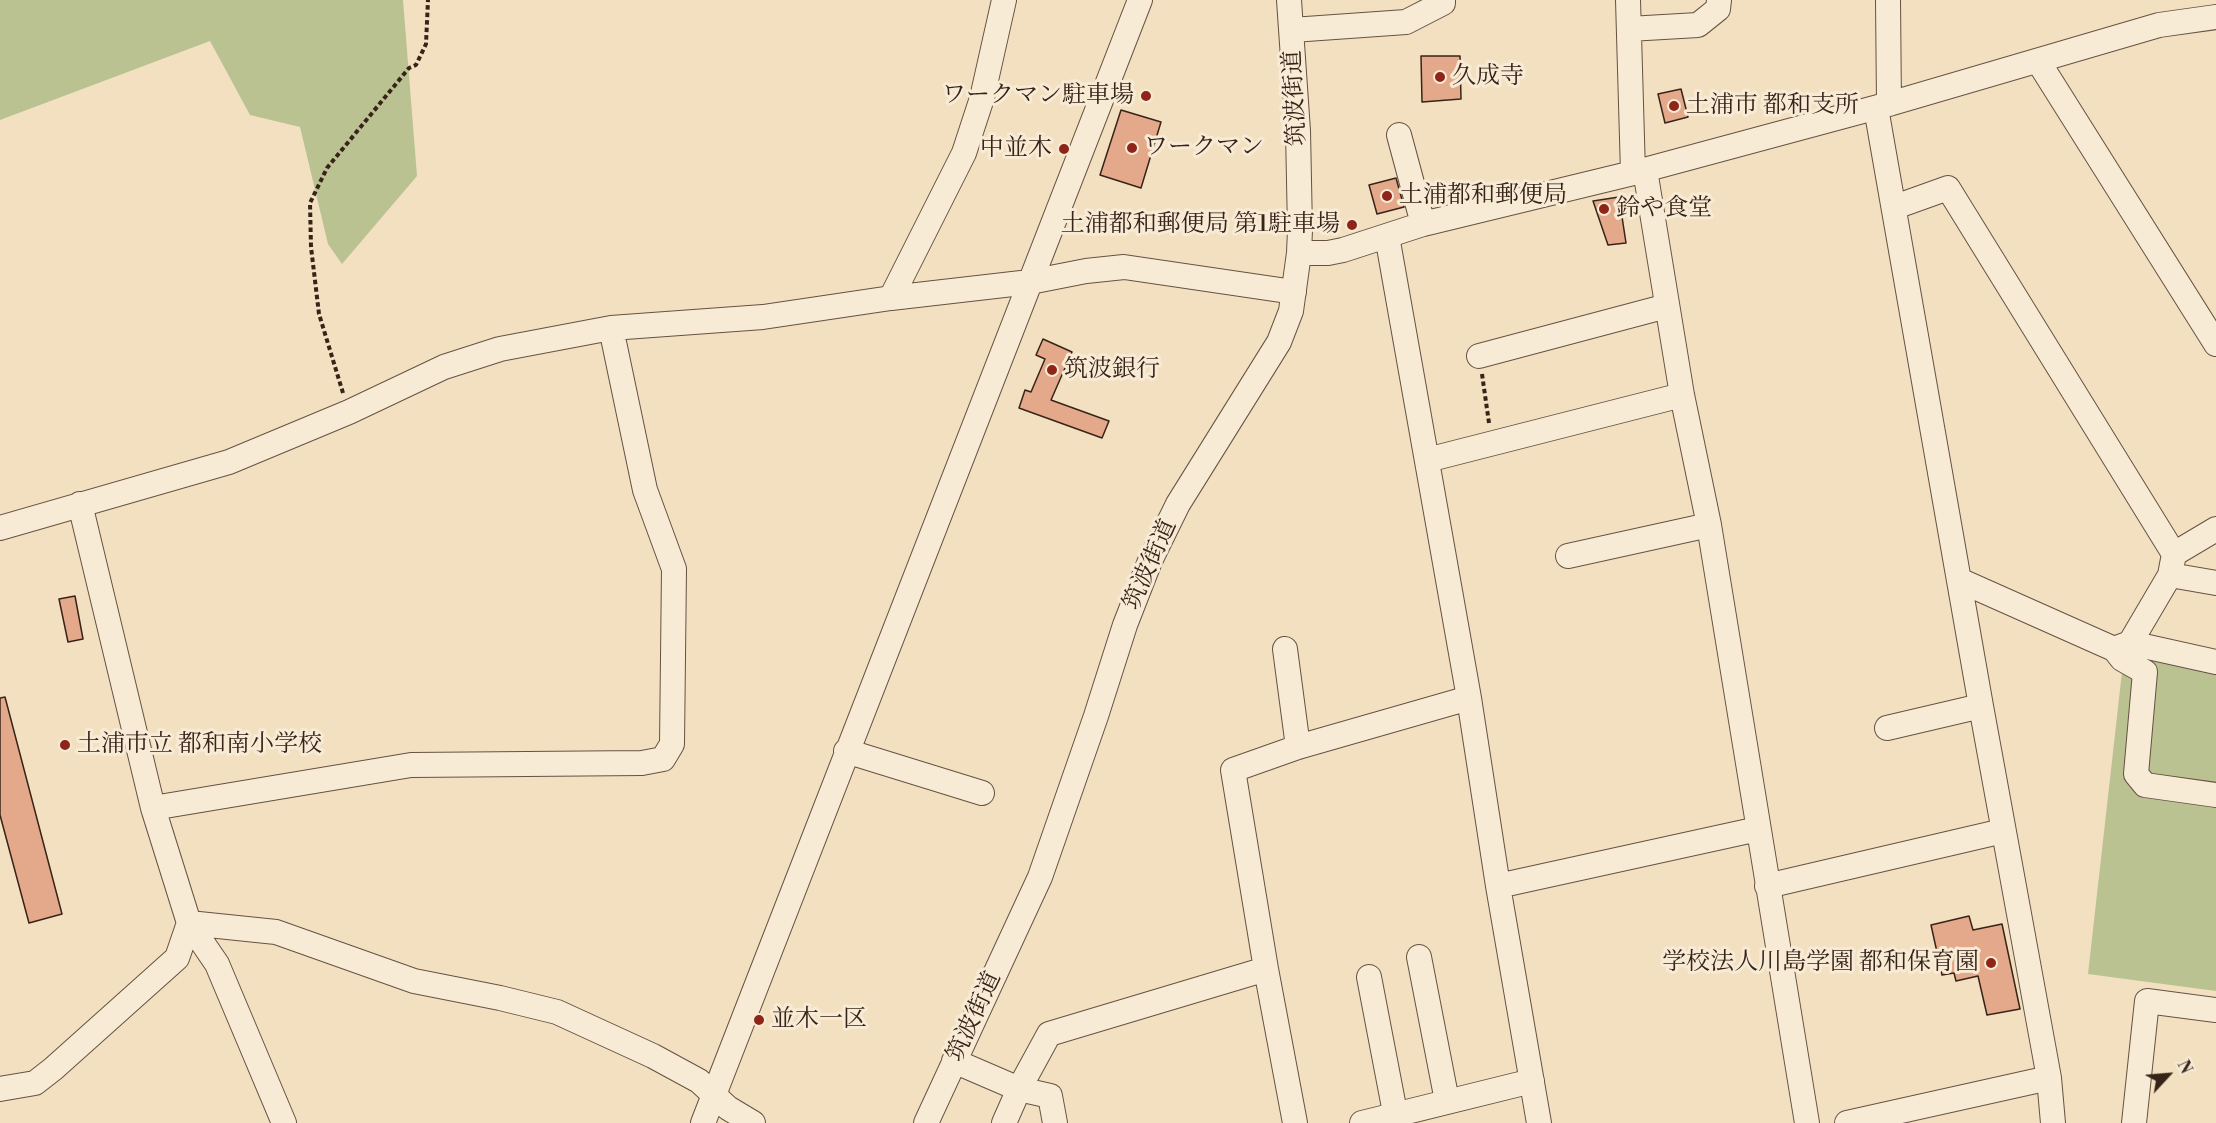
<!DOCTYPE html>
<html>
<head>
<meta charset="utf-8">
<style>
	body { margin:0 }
	#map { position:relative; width:2216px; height:1123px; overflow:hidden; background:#f2e0c0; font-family:"Libre Bodoni",serif }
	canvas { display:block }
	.north { position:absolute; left:2138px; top:1045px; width:60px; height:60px; -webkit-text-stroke:4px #f7ebd6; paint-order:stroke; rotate:64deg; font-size:16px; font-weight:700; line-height:24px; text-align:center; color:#382319 }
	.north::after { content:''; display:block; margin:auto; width:21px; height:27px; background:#382319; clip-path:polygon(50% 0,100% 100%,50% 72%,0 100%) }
</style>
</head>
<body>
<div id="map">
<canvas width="2216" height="1123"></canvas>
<div class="north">N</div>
</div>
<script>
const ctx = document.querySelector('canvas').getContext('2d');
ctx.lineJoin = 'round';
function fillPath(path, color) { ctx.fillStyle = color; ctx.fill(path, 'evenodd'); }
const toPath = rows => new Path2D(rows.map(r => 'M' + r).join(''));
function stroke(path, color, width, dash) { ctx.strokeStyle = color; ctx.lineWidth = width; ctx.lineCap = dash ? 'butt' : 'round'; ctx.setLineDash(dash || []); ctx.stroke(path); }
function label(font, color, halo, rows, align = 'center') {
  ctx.font = font + ' "Libre Bodoni","Noto Serif JP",serif'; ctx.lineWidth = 6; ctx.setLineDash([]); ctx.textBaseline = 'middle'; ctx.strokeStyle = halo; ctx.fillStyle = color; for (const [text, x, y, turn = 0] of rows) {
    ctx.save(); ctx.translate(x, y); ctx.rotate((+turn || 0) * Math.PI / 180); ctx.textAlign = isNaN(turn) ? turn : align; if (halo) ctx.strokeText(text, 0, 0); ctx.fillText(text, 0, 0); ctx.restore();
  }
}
const green = toPath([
	[0,0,403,0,417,176,342,264,328,244,300,127,250,115,210,41,0,120],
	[2133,648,2216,667,2216,991,2088,974,2122,672]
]);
const building = toPath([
	[1421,56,1460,56,1461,99,1422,102,1421,56],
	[1681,89,1688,117,1665,123,1658,94,1681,89],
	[1121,110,1161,122,1141,188,1100,175,1121,110],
	[1396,178,1404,207,1377,214,1369,185,1396,178],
	[1619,197,1626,243,1608,245,1593,201,1619,197],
	[1043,339,1072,352,1051,400,1109,421,1102,438,1019,408,1025,390,1031,392,1045,359,1036,355,1043,339],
	[75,596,83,639,68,642,59,599,75,596],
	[5,697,62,914,29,923,0,815,0,698,5,697],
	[1969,916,1973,930,2002,924,2020,1009,1987,1015,1978,976,1956,981,1954,973,1942,975,1931,925,1969,916]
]);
const path = toPath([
	[1482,374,1489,423],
	[343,393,319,314,311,247,310,203,327,168,409,68,416,65,426,44,428,0]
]);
const minor = toPath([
	[1628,0,1633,173],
	[1888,0,1889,104],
	[1629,29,1698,25,1718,9,1719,0],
	[1292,30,1406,22,1443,3,1443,0],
	[2038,61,2216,344],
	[1876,108,1981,706,2049,1078,2053,1123],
	[1399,135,1423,224],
	[1645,170,1682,395,1709,525,1807,1123],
	[1895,207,1948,188,2174,554],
	[1387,236,1469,698,1498,886,1539,1123],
	[1299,253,1328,253,1343,250,1423,224,1633,173,1889,104,2159,25,2216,17],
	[891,298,964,153,982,98,1004,0],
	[1479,356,1667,306],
	[1427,460,1682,395],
	[80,504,153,808,189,923,217,964,284,1123],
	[0,528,229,462,349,412,444,367,500,349,611,328,763,317,891,298,1030,282,1086,271,1124,267,1294,292],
	[2216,529,2174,554,2170,575,2216,583],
	[1568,556,1709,525],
	[1959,580,2114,649,2130,643,2216,662],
	[2130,643,2170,575],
	[1285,649,1298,747],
	[2114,649,2122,659,2145,672,2136,774,2145,785,2216,795],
	[1887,728,1981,706],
	[846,751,982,793],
	[153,808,411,765,642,763,663,759,672,744,674,569,645,490,611,328],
	[1498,886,1758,829],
	[1767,886,2003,831],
	[189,923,276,932,414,981,500,998,557,1012,653,1056,699,1081,728,1108,753,1123],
	[1419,957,1447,1101],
	[1369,977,1397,1123],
	[954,1061,1019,1089,1050,1096,1055,1123],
	[0,1089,35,1083,53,1069,177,958,189,923],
	[703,1123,1140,0],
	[926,1123,1040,877,1096,716,1125,625,1150,561,1178,504,1279,342,1291,311,1299,253,1300,230,1298,131,1289,0],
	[1004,1123,1019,1089,1049,1034,1266,969],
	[1295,1123,1266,969,1233,770,1298,747,1469,698],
	[1362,1123,1532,1081],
	[1847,1123,2049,1078],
	[2134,1123,2147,1001,2216,1010]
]);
const markers = [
	[1440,77,6,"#8f2418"],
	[1146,96,6,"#8f2418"],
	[1674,106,6,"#8f2418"],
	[1132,148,6,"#8f2418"],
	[1064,149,6,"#8f2418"],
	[1387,196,6,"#8f2418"],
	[1604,209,6,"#8f2418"],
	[1352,225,6,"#8f2418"],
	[1052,370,6,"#8f2418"],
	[65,745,6,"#8f2418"],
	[1991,963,6,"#8f2418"],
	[759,1020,6,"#8f2418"]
];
const poiNames = [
	["久成寺",1452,77],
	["ワークマン駐車場",1134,96,"right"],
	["土浦市 都和支所",1686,106],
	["ワークマン",1144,148],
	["中並木",1052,149,"right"],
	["土浦都和郵便局",1399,196],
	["鈴や食堂",1616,209],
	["土浦都和郵便局 第1駐車場",1340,225,"right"],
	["筑波銀行",1064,370],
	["土浦市立 都和南小学校",77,745],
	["学校法人川島学園 都和保育園",1979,963,"right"],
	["並木一区",771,1020]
];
const streetNames = [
	["筑波街道",1296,98,-93],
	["筑波街道",1151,565,-66],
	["筑波街道",975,1017,-65]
];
fillPath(green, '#bac292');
fillPath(building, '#e3a98a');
stroke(building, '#382319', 1.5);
stroke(minor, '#665243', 26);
stroke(path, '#382319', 4, [4.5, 3]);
stroke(minor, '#f7ebd6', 24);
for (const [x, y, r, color] of markers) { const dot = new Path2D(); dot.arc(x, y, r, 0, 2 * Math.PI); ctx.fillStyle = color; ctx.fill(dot); stroke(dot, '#f7ebd6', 2); }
label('24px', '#382319', '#f7ebd6', poiNames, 'left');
label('24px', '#382319', '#f7ebd6', streetNames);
</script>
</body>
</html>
